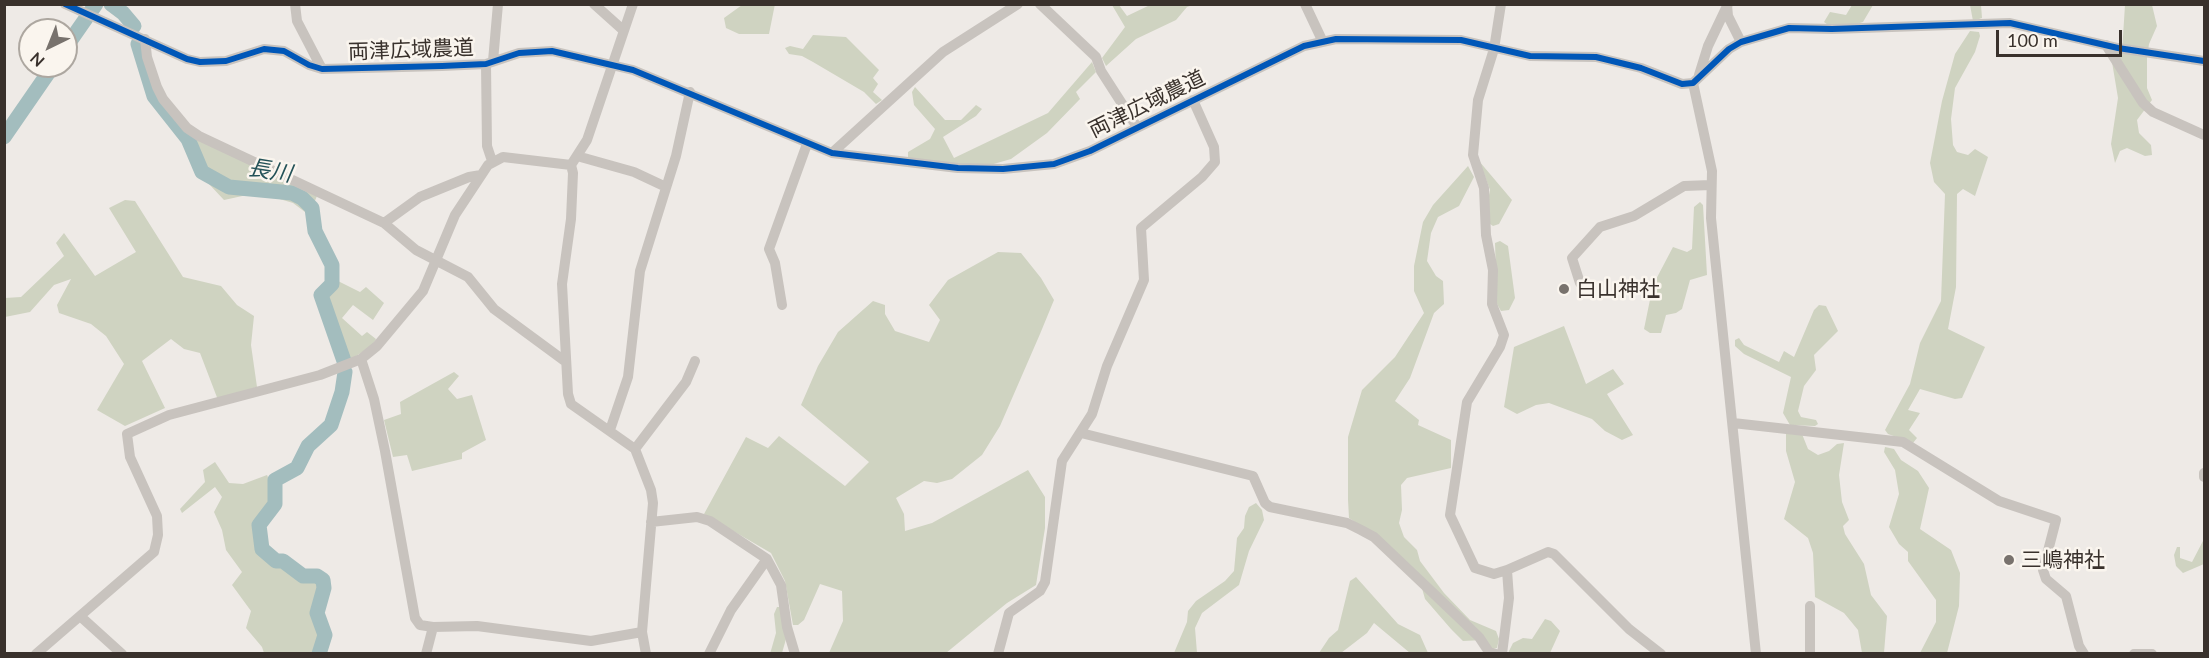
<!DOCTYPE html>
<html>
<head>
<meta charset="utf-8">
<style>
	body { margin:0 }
	#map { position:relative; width:2209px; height:658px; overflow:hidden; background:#eeeae6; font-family:Lato,sans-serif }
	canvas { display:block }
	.frame { position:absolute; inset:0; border:6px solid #39312c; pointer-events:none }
	.north { position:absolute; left:18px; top:18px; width:60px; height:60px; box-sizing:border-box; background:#faf5ee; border:2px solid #ada7a0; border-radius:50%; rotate:223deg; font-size:16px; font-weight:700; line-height:24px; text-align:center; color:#39312c }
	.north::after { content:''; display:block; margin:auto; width:21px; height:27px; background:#78726d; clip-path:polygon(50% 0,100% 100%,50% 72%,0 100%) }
	.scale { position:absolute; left:1996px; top:30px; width:126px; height:27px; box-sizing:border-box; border:3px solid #39312c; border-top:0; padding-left:8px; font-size:18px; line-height:21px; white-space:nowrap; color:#39312c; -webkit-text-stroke:4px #faf5ee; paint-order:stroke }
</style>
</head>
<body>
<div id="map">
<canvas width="2209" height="658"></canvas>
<div class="frame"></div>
<div class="north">N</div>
<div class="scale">100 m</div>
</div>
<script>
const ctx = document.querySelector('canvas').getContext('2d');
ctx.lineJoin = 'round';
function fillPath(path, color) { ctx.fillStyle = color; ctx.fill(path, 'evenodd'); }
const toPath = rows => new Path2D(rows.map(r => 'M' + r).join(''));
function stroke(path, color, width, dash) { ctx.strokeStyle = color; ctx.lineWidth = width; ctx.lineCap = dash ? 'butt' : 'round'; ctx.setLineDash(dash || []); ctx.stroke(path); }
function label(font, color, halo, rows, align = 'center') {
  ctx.font = font + ' Lato,"Noto Sans JP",sans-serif'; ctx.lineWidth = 5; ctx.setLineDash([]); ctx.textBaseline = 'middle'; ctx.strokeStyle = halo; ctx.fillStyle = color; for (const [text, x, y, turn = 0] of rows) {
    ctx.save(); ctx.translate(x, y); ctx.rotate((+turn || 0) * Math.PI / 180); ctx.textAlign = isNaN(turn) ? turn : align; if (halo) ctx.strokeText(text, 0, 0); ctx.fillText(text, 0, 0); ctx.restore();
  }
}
const green = toPath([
	[775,4,769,34,739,34,726,28,724,18,742,5],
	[1112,5,1119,5,1127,16,1150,5,1193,5,1187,7,1176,20,1136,39,1106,66,1102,58,1125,27],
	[1852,5,1873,5,1863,22,1853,25,1828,25,1824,22,1830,12,1846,15],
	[1970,5,1981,5,1982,18,1973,21],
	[2125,5,2152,5,2157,26,2149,44,2147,58,2147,88,2152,100,2137,120,2139,133,2151,145,2152,155,2145,156,2127,148,2120,151,2115,163,2111,144,2118,98,2112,62,2115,51,2122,52],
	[1970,31,1979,32,1980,36,1975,52,1955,88,1951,119,1953,145,1957,152,1968,155,1975,149,1988,157,1975,196,1963,189,1957,194,1956,287,1948,329,1985,347,1962,398,1955,399,1920,389,1908,410,1920,413,1909,430,1917,438,1913,443,1888,434,1885,430,1910,384,1920,343,1941,301,1945,194,1934,182,1930,163,1942,101,1955,54],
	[813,35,846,37,879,70,873,78,878,84,873,92,882,100,876,104,864,92,813,62,802,56,789,54,785,48,790,46,803,49],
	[1092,62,1096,72,1076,92,1080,99,1047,133,1011,159,990,165,943,164,908,158,908,152,930,139,935,129,914,105,912,92,915,87,945,120,961,120,976,105,982,109,976,116,943,137,954,158,1048,113],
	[187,132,317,196,309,215,293,203,273,197,247,195,224,200,193,167,182,136],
	[1479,161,1512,200,1499,224,1493,226,1490,224,1486,211,1490,190],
	[1468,166,1474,177,1459,206,1438,217,1431,233,1427,261,1436,276,1443,281,1444,304,1434,313,1410,378,1395,401,1419,420,1418,425,1451,440,1451,468,1407,478,1401,485,1402,510,1399,523,1404,537,1417,550,1420,561,1444,593,1470,620,1496,631,1499,639,1497,648,1492,649,1484,640,1463,641,1451,629,1425,599,1418,574,1378,537,1349,518,1348,500,1348,437,1362,390,1395,357,1424,313,1414,291,1414,266,1423,222,1433,205],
	[125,200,135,201,183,277,221,286,237,305,254,316,251,345,257,387,218,400,200,353,184,349,171,339,142,361,165,408,125,426,97,410,124,364,106,336,91,324,59,313,57,305,71,279,54,285,30,312,5,317,5,298,21,297,64,256,56,243,64,233,95,276,136,252,109,208],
	[1700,202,1703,205,1707,275,1690,280,1682,309,1676,313,1666,315,1661,333,1650,333,1644,329,1653,285,1673,247,1687,252,1692,249,1694,207],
	[1500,241,1508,246,1515,298,1509,310,1501,311,1497,304,1495,243],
	[998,252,1021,253,1041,278,1054,300,1040,334,1000,426,982,455,952,479,937,483,924,481,896,498,904,514,905,531,932,523,1028,470,1045,497,1045,528,1036,585,1007,603,946,653,829,653,843,621,842,591,820,584,804,620,798,625,793,625,785,581,771,553,704,514,746,437,768,448,779,436,845,486,869,462,801,405,818,366,838,332,873,301,885,305,885,314,895,331,929,342,940,320,929,305,948,280],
	[338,281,360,292,366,287,384,303,373,320,353,305,342,318,362,336,367,332,376,339,372,346,348,361,325,300],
	[1819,305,1826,306,1838,331,1814,355,1816,370,1804,386,1798,411,1801,417,1816,420,1818,424,1815,426,1790,425,1783,413,1791,377,1744,354,1735,346,1735,340,1739,338,1744,345,1779,362,1784,351,1794,357,1814,310],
	[1564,326,1586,384,1613,369,1624,384,1607,394,1633,435,1622,440,1605,431,1592,419,1549,403,1536,405,1517,414,1504,407,1514,347],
	[454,372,459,376,448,389,457,399,472,395,486,440,462,453,462,459,412,471,407,455,393,457,384,420,401,414,400,402],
	[1786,434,1802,434,1808,449,1818,455,1829,451,1837,444,1844,443,1839,475,1842,502,1849,520,1843,526,1845,534,1864,564,1871,595,1887,616,1884,653,1862,653,1858,630,1844,613,1815,597,1813,553,1808,538,1784,519,1795,482,1786,451],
	[1885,447,1894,449,1901,460,1918,471,1929,488,1920,529,1951,550,1960,573,1959,606,1947,653,1920,653,1936,622,1936,600,1908,561,1908,552,1899,544,1889,527,1899,494,1895,470,1884,452],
	[215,462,229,483,243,484,267,475,271,484,272,503,256,525,256,545,262,555,276,564,284,564,303,579,318,581,320,587,314,613,322,631,316,653,264,653,262,647,246,628,251,611,232,585,242,572,226,550,222,530,214,512,222,497,215,487,182,513,180,509,205,482,203,470],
	[1256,503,1262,510,1264,520,1249,551,1239,585,1202,613,1195,628,1197,653,1174,653,1187,622,1188,611,1196,601,1225,581,1234,571,1237,538,1244,528,1245,516,1249,507],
	[2204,539,2204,564,2183,573,2176,566,2174,555,2177,547,2180,547,2180,558,2192,562],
	[1356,577,1398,624,1420,635,1428,653,1410,653,1374,623,1367,633,1341,653,1319,653,1329,638,1338,630,1350,581],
	[777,607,781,607,786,639,782,653,770,654,776,633,774,614],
	[1545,619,1551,621,1560,631,1550,653,1508,653,1513,643,1523,638,1532,639]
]);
const river = toPath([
	[111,4,123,13,134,26],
	[138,44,154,96,188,139,202,172,229,187,292,193,302,198,312,208,315,231,332,265,332,284,321,295,344,361],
	[66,47,96,4],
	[4,137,53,66],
	[319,654,325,635,317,613,324,588,323,580,317,576,303,576,283,561,276,561,262,549,259,525,275,504,275,480,297,468,308,446,331,425,342,392,345,372]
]);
const minor = toPath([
	[65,4,187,59,200,62,226,61,264,49,284,51,309,65,322,69,442,66,486,64,519,53,552,51,633,70,832,153,958,168,1003,169,1054,164,1090,151,1304,46,1336,39,1461,40,1530,56,1596,57,1641,68,1682,84,1693,83,1729,49,1741,42,1789,28,1832,29,2010,23,2118,48,2204,61],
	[295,4,297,21,322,69],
	[594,4,623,30],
	[1040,4,1096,57,1101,71,1137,127],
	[1305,4,1322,40],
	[1501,4,1494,49,1478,100,1473,155,1484,188,1486,235,1493,270,1492,304,1504,335,1500,347,1467,402,1450,515,1475,568,1494,574,1507,570],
	[1727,5,1728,16,1741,42],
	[145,39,147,57,157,87,163,99,187,128,199,136,384,223,416,250,468,277,494,309,566,362],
	[2106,45,2143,103,2153,112,2204,135],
	[493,61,498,4],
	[486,64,487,146,492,161],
	[1699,75,1708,46,1728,4],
	[1693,83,1712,171,1711,218,1756,654],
	[832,153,943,52,1018,4],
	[577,156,634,172,666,187],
	[571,165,573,173,571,219,562,284,568,394,571,404,635,449,651,490,653,503,642,632,646,654],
	[571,165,587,140,633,4],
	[384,223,420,197,469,177,481,175],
	[1580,283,1572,258,1600,227,1634,216,1684,186,1711,185],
	[782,305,775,263,769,249,807,144],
	[361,359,374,399,385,451,415,618,420,625,433,627,477,626,591,641,642,632],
	[1733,423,1903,442,1999,501,2056,520,2043,570,2046,579,2066,596,2079,646,2084,654],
	[610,430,628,377,640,271,676,156,690,92],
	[1081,433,1253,476,1265,503,1270,507,1347,523,1361,530,1374,537,1432,592,1479,637,1489,652,1496,654],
	[635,449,686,382,695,361],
	[2204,473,2204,477],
	[651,522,697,517,710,521,767,559,781,585,787,627,795,654],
	[1810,606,1810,654],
	[80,616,122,654],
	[36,654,154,552,158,535,157,516,130,457,127,434,169,415,320,375,361,359,377,346,423,291,455,215,488,165,503,157,571,165],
	[426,654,433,627],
	[709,654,731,610,767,559],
	[998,654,1009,613,1040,591,1045,582,1062,461,1092,414,1107,366,1144,280,1141,228,1202,177,1215,162,1214,147,1193,100],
	[1502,654,1509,598,1507,570,1548,552,1554,554,1629,629,1661,654],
	[2134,654,2152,654]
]);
const cycleway = toPath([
	[65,4,187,59,200,62,226,61,264,49,284,51,309,65,322,69,442,66,486,64,519,53,552,51,633,70,832,153,958,168,1003,169,1054,164,1090,151,1304,46,1336,39,1461,40,1530,56,1596,57,1641,68,1682,84,1693,83,1729,49,1741,42,1789,28,1832,29,2010,23,2118,48,2204,61]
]);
const markers = [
	[1564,289,6,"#78726d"],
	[2009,560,6,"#78726d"]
];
const streetNames = [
	["両津広域農道",411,50,-2],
	["両津広域農道",1147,104,-26]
];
const poiNames = [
	["白山神社",1576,289],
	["三嶋神社",2021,560]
];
const waterNames = [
	["長川",270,171,9]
];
fillPath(green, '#cfd3c1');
stroke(river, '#a3bdbe', 15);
stroke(minor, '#c8c3be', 10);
stroke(cycleway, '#0057b8', 6);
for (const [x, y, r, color] of markers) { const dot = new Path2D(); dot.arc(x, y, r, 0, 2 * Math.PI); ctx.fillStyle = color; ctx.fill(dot); stroke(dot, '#faf5ee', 2); }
label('21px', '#39312c', '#faf5ee', streetNames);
label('21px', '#39312c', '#faf5ee', poiNames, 'left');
label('italic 22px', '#245258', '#faf5ee', waterNames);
</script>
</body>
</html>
